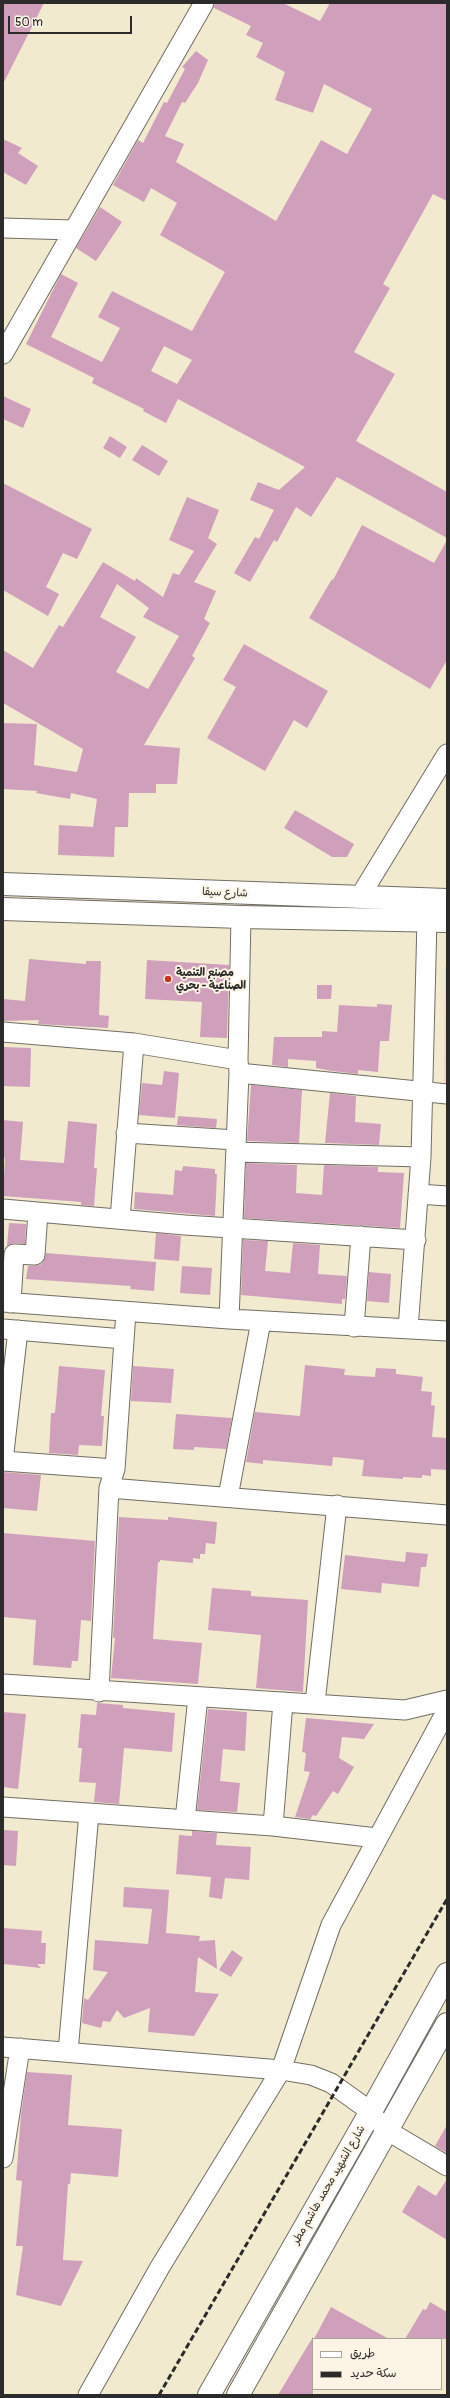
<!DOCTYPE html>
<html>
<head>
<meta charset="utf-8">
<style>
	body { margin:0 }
	#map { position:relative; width:450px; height:2398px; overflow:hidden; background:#f2eacf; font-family:Pangolin,"Playpen Sans Arabic",sans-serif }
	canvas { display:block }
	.frame { position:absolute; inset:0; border:4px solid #2b2b2b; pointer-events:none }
	.legend { position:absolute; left:312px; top:2338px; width:130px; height:52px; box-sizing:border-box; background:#fcf5e5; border:1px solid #a8a49b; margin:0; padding:5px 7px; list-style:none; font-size:12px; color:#2b2b2b }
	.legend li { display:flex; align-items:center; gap:8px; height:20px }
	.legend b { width:20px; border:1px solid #a8a49b }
	.scale { position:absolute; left:8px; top:16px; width:124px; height:18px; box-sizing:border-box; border:2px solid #2b2b2b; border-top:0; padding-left:5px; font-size:12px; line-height:14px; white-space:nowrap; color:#2b2b2b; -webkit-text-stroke:3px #fcf5e5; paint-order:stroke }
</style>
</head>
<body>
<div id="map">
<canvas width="450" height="2398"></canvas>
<div class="frame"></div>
<ul class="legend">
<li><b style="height:5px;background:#fff"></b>طريق</li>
<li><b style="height:5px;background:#2b2b2b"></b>سكة حديد</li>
</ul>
<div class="scale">50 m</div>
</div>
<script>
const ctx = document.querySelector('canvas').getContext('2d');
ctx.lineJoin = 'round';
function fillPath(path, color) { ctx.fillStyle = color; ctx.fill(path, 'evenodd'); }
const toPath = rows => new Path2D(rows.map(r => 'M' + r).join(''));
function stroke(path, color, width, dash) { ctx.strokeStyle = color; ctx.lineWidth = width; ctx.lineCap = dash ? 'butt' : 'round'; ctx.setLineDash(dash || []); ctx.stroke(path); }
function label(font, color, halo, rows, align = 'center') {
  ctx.font = font + ' Pangolin,"Playpen Sans Arabic",sans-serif'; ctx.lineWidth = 4; ctx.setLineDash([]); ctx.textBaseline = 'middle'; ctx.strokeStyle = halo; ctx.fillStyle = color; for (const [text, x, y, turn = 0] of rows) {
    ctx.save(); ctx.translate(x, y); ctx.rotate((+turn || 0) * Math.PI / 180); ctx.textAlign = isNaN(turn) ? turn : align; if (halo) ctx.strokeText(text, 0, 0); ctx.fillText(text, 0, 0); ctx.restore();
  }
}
const built = toPath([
	[445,967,447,967,447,1091,444,1091]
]);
const building = toPath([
	[3,3,44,3,3,84],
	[215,3,283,3,320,21,330,3,447,3,447,201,433,194,383,284,390,288,354,352,395,374,356,441,447,492,447,538,337,477,311,517,296,507,277,542,274,540,250,582,234,573,255,537,259,539,274,510,250,500,258,482,279,490,305,467,178,399,166,423,143,411,144,409,92,383,94,378,26,344,61,274,78,283,51,337,102,362,120,328,98,317,112,291,192,331,225,272,160,235,177,203,151,188,144,202,113,185,138,140,143,143,164,102,167,103,185,69,182,67,196,51,208,60,198,83,185,103,182,102,165,136,184,144,176,162,276,221,321,140,347,154,372,109,324,84,313,113,275,100,285,72,256,57,263,43,246,35,251,26,214,8],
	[164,346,192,360,177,384,151,371],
	[3,139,22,148,18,153,38,166,26,185,3,172],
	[100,207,122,222,96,261,76,248],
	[3,396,31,409,23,428,3,419],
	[110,436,127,447,120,458,103,448],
	[142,445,168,461,159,476,132,460],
	[3,483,92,529,77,559,63,553,46,587,59,594,48,616,3,590],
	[187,497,219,510,208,538,217,544,194,582,216,591,204,619,210,623,192,656,195,658,144,745,180,748,177,784,156,784,156,793,129,793,128,827,115,827,114,857,58,855,59,825,93,827,97,799,71,793,70,799,36,793,37,791,3,789,3,723,37,724,34,765,77,772,83,749,3,703,3,650,33,668,59,625,63,627,103,562,135,581,136,578,163,597,173,573,179,575,194,551,169,540],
	[117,584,149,608,143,617,179,636,148,689,116,672,136,637,100,617],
	[362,525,434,563,447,540,447,660,430,689,309,618,332,579,333,580],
	[244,644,328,691,307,728,294,720,265,771,207,738,236,687,223,680],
	[295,810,354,844,347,857,332,857,284,828],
	[29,959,86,964,86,961,101,961,99,1015,109,1016,108,1028,38,1024,39,1020,3,1021,3,999,25,1001],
	[147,960,229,965,227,1038,200,1037,202,1002,145,999],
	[317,985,332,985,331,999,317,999],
	[377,1004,392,1005,389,1041,380,1041,378,1072,358,1070,358,1074,332,1071,316,1068,316,1061,288,1059,288,1067,272,1065,274,1037,322,1037,322,1031,337,1032,339,1005,377,1007],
	[3,1047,31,1048,30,1087,3,1086],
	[164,1071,179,1073,175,1118,139,1115,142,1083,162,1085],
	[251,1085,302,1090,299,1143,247,1141],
	[330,1093,356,1096,355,1122,381,1124,379,1145,325,1143],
	[178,1116,217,1119,216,1128,177,1125],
	[3,1120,23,1122,20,1160,64,1163,68,1121,97,1124,94,1168,97,1168,94,1206,81,1205,81,1202,3,1196,5,1158,3,1158],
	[246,1163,297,1165,296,1193,322,1195,324,1165,378,1167,378,1172,404,1173,400,1228,244,1218],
	[183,1166,215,1169,215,1174,217,1174,215,1216,134,1209,135,1192,173,1195,175,1170,182,1171],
	[9,1223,26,1224,25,1244,14,1243,7,1246],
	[156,1233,181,1236,179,1261,154,1259],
	[243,1240,268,1241,265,1271,290,1273,293,1243,320,1245,318,1274,347,1276,345,1299,342,1299,342,1304,241,1295],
	[46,1253,156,1262,154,1291,130,1289,131,1286,26,1279,28,1266,40,1265,44,1261],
	[182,1266,212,1268,210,1295,180,1293],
	[369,1272,391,1274,389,1303,367,1301],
	[305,1365,345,1369,344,1375,375,1377,376,1368,396,1369,396,1374,423,1377,421,1391,432,1392,431,1405,435,1406,432,1437,447,1438,447,1470,431,1469,431,1476,422,1475,422,1478,403,1477,403,1479,362,1476,364,1460,333,1457,332,1466,263,1460,263,1464,246,1462,255,1412,300,1416],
	[59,1366,105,1370,101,1416,104,1416,102,1446,79,1445,78,1455,49,1453,51,1413,55,1413],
	[133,1366,174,1369,171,1403,131,1401],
	[176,1414,232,1418,226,1449,194,1447,194,1450,173,1449],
	[3,1472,41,1475,37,1511,3,1508],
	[119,1517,168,1520,168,1517,217,1522,215,1544,206,1543,205,1554,200,1554,200,1559,193,1558,193,1563,160,1560,160,1562,158,1562,153,1639,202,1643,198,1684,111,1678,115,1638,113,1638],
	[3,1533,95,1541,91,1621,81,1620,78,1661,72,1661,71,1668,33,1665,36,1620,3,1617],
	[406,1552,428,1554,426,1567,421,1567,419,1587,382,1583,381,1593,341,1589,345,1555,405,1562],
	[212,1588,251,1591,251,1596,308,1600,303,1692,256,1688,261,1635,208,1630],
	[97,1703,123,1705,123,1708,175,1713,172,1752,124,1748,119,1804,94,1802,96,1783,79,1782,82,1748,78,1748,81,1714,96,1715],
	[208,1709,247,1712,245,1751,223,1749,220,1781,240,1783,237,1812,197,1810],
	[3,1712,26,1714,18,1789,3,1787],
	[306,1718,374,1724,364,1739,342,1737,339,1758,354,1767,338,1794,333,1791,316,1816,313,1815,310,1819,295,1817,310,1772,304,1771,306,1753,302,1752],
	[4,1830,18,1831,16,1866,3,1865],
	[192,1831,217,1833,216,1845,251,1847,249,1880,225,1878,222,1899,209,1897,211,1877,176,1874,179,1835,192,1836],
	[124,1887,169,1890,166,1933,200,1936,199,1941,215,1940,217,1969,198,1957,195,1992,219,1994,194,2036,148,2032,150,2008,124,2018,117,2010,110,2022,103,2021,101,2028,82,2023,84,1998,88,2000,108,1972,93,1970,95,1940,148,1944,152,1909,123,1907],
	[3,1928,42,1931,41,1943,46,1943,45,1964,37,1964,41,1968,3,1964],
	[232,1950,243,1958,231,1977,219,1970],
	[27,2072,72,2075,68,2125,122,2129,118,2177,71,2173,70,2184,68,2184,63,2260,83,2261,61,2306,16,2295,23,2246,16,2246,22,2181,16,2180,21,2114],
	[447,2125,447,2153,435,2146],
	[447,2179,447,2240,402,2212,418,2185,436,2196],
	[430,2302,447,2312,447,2339,405,2339,423,2309,426,2310],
	[331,2307,389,2339,314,2339],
	[313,2337,313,2395,278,2395]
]);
const minor = toPath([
	[3,228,73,230],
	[3,354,204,3],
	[359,898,447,754],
	[3,1032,134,1043,238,1060],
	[239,1073,447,1094],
	[126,1133,236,1140],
	[236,1152,421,1157],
	[418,1194,447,1196],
	[3,1209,185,1225,416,1240],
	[120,1219,134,1043],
	[3,1302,229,1319,447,1331],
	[11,1303,14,1254,35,1255,38,1212],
	[229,1319,239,1073,238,1060,241,917],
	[354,1327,361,1236],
	[3,1329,124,1339],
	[408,1329,421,1157,427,920],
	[3,1461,18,1330],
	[3,1461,115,1469],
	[109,1488,447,1515],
	[228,1497,261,1321],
	[3,1684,405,1710,447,1700],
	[99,1692,109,1488,115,1469,126,1312],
	[315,1703,337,1505],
	[3,1807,273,1826,377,1838],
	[185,1820,198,1697],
	[273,1826,283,1702],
	[3,2047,281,2070,311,2075,331,2083,363,2106,388,2131,447,2166],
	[68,2052,89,1813],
	[3,2158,20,2048],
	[88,2395,160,2267,281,2070,331,1925,447,1710]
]);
const major = toPath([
	[3,884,447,900],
	[3,909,241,917,447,921],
	[209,2395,370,2113,447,1974],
	[238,2395,447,2024]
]);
const rail = toPath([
	[159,2395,447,1899]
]);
const markers = [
	[168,979,4,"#c8321e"]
];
const streetNames = [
	["شارع سيقا",225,893,2],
	["شارع الشهيد محمد هاشم مطر",329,2185,-60]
];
const poiNames = [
	["مصنع التنمية",176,973],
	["الصناعية - بحري",176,986]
];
fillPath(built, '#f7d0ce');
fillPath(building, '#d09fbc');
stroke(minor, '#716e64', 21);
stroke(major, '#716e64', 24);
stroke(minor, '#fff', 19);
stroke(major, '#fff', 22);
stroke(rail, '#2b2b2b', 3, [6, 3]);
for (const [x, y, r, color] of markers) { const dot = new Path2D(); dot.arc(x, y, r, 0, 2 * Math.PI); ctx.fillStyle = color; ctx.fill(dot); stroke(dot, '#fcf5e5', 1.5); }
label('11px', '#2b2b2b', '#fcf5e5', streetNames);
label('bold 11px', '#2b2b2b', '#fcf5e5', poiNames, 'left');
</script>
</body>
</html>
